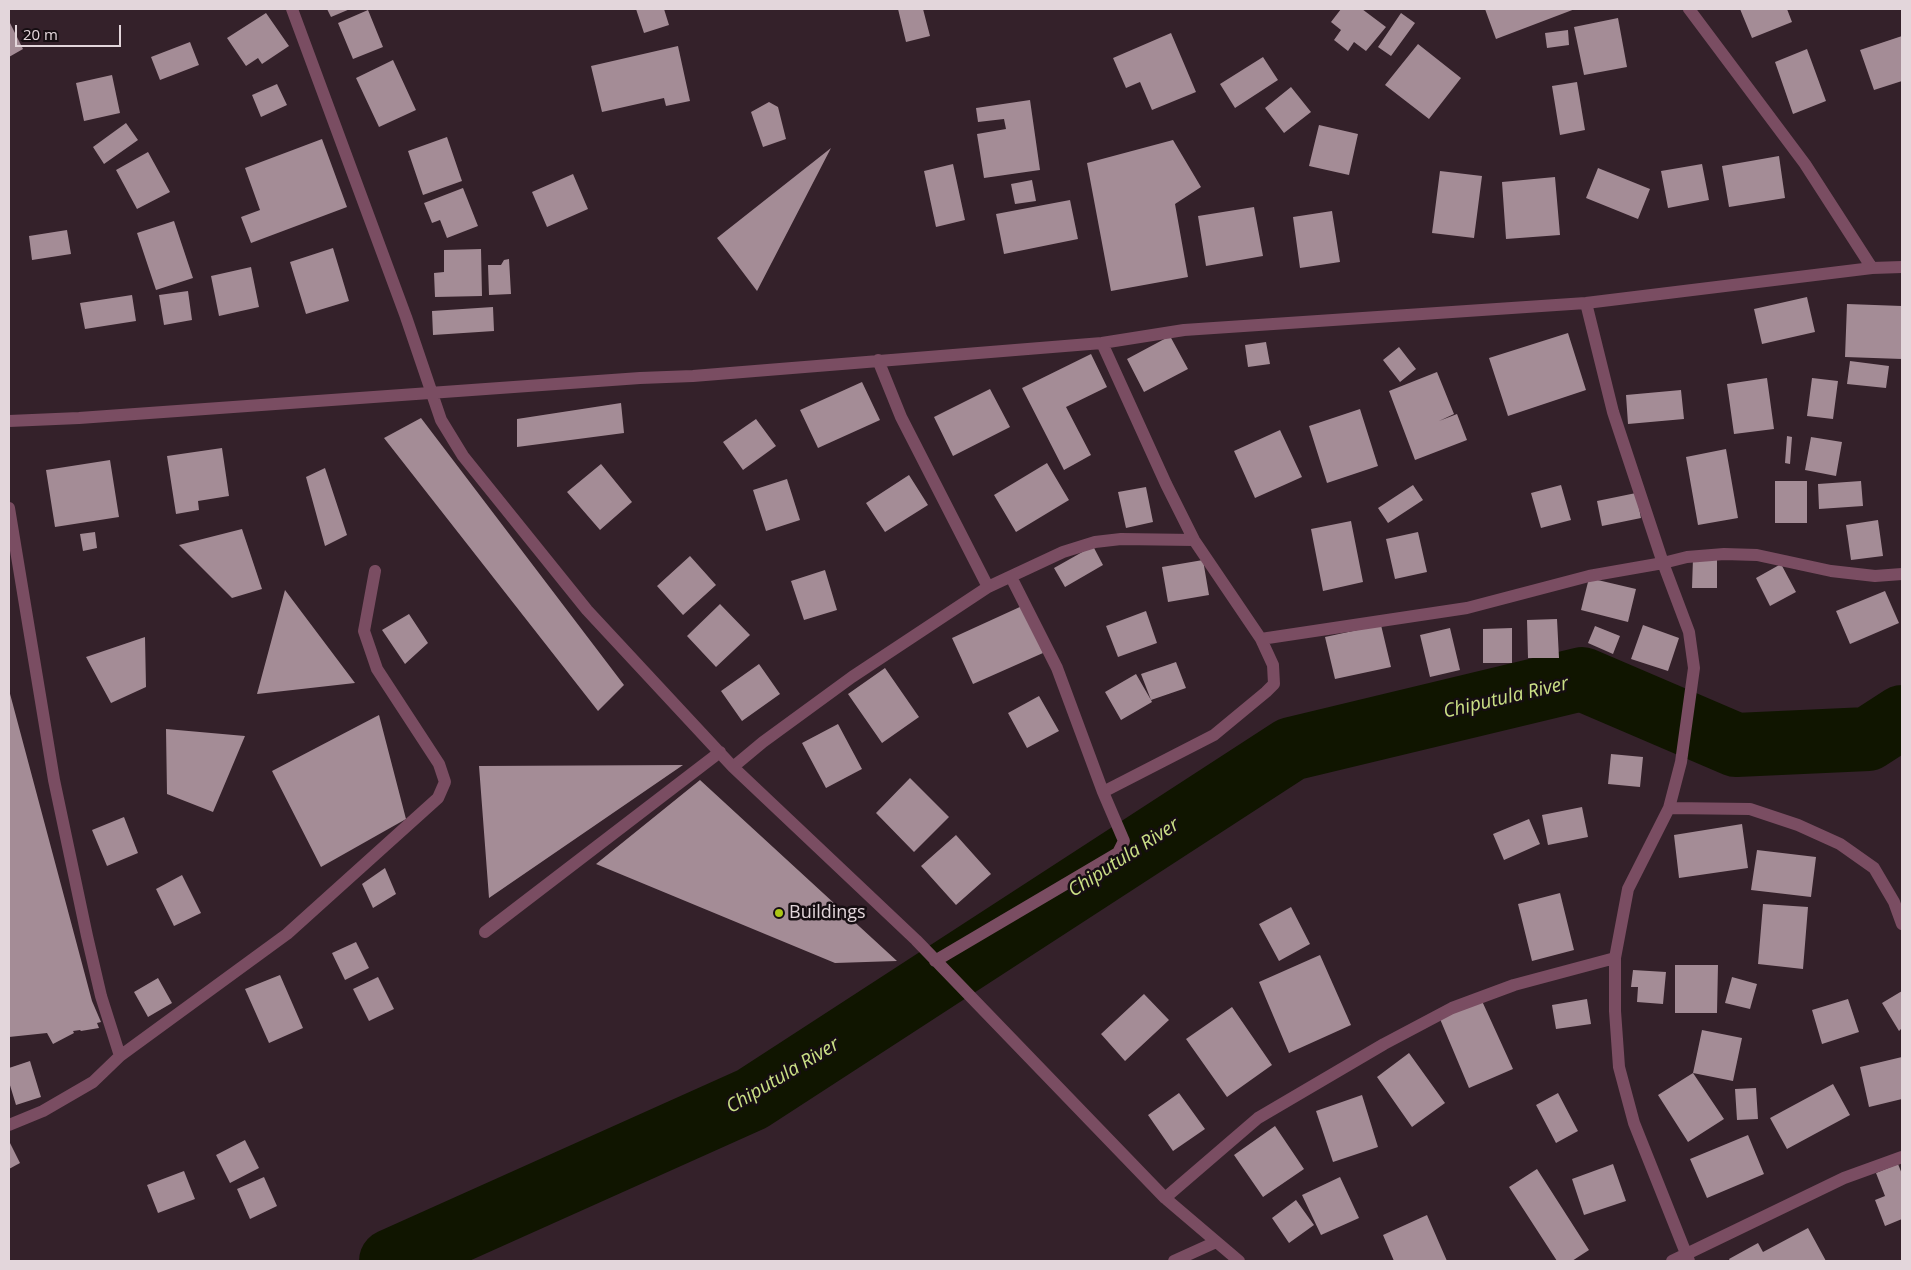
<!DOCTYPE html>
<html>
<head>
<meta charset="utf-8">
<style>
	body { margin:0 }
	#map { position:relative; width:1911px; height:1270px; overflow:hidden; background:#34212a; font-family:"Open Sans",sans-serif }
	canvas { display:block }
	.frame { position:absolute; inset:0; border:10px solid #e3d6db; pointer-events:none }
	.scale { position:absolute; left:15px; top:25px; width:106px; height:22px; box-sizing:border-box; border:2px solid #e3d6db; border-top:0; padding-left:6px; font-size:15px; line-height:18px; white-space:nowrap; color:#e3d6db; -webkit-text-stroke:4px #160e12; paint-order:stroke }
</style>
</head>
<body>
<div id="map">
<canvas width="1911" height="1270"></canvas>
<div class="frame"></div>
<div class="scale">20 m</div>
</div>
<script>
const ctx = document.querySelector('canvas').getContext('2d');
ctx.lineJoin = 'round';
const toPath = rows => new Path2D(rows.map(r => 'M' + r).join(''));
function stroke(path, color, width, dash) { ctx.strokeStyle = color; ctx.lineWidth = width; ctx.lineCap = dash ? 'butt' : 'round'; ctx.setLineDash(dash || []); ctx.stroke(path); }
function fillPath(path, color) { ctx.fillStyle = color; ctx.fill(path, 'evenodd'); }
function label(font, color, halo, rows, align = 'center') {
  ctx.font = font + ' "Open Sans",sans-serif'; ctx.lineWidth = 5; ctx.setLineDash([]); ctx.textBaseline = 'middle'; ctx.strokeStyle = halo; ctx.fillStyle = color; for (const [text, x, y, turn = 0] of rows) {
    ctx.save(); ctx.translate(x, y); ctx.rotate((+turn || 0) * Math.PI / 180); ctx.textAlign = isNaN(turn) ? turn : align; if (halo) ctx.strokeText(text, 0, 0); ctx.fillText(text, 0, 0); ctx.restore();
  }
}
const river = toPath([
	[391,1261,752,1099,1291,749,1582,679,1736,745,1868,739,1902,717]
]);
const building = toPath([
	[327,9,350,9,331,17],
	[636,9,664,9,669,25,644,33],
	[898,9,923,9,930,36,906,42],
	[1341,9,1362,9,1386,27,1366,51,1354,42,1348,51,1334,40,1341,30,1331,22],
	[1485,9,1575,9,1496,39],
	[1740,9,1787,9,1792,22,1752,38],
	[368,10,383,47,353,59,338,23],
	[266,13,289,46,262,64,258,58,246,66,227,38],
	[1401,13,1415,23,1391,56,1378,47],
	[1618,18,1627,67,1584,75,1574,27],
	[9,21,23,49,9,57],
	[1568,30,1569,45,1547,48,1545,33],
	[1171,33,1196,92,1152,110,1140,82,1126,88,1113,58],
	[1902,36,1902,81,1874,90,1860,50],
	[190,42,199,65,160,80,151,57],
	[1418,44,1461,78,1429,119,1385,85],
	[678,46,690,101,666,106,664,98,602,112,591,66],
	[1807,49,1826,101,1793,114,1775,62],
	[1263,57,1278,80,1235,108,1220,84],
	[393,60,416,110,379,127,356,78],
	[112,75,120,113,84,121,76,83],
	[1577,82,1585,130,1560,135,1552,86],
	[277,84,287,105,261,117,252,95],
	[1291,87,1311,112,1284,133,1265,108],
	[1030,100,1040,170,984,178,977,134,1006,129,1004,119,978,122,976,108],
	[769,102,778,107,786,139,763,147,751,112],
	[126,123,138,140,104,164,93,147],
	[1319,125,1358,134,1349,175,1309,166],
	[447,137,462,181,423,195,408,151],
	[322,139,347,207,251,243,241,217,260,210,245,168],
	[1173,140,1201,187,1175,204,1188,277,1111,291,1087,163],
	[831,148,757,291,717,238],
	[148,152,170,192,137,209,116,170],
	[1779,156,1785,198,1729,207,1722,166],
	[953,164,965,220,936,227,924,171],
	[1702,164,1709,200,1668,208,1661,171],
	[1598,168,1650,189,1638,219,1586,198],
	[1440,171,1482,176,1474,238,1432,233],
	[573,174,588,209,547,227,532,192],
	[1555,177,1560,235,1506,239,1502,182],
	[1032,180,1036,201,1015,204,1011,184],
	[463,188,478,226,447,238,440,220,432,223,424,203],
	[1070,200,1078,239,1004,254,996,214],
	[1254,207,1263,256,1206,266,1198,216],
	[1332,211,1340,262,1300,268,1293,217],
	[174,221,193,278,156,290,137,233],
	[67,230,71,254,32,260,29,236],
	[333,248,349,301,306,314,290,262],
	[481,249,482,296,435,297,434,273,444,272,444,250],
	[509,259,511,294,489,295,488,265,501,265,504,260],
	[251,267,259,307,219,316,211,276],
	[188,291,192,320,164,325,159,295],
	[132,295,136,321,85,329,80,303],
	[1807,297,1815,332,1762,344,1754,309],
	[1847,304,1902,306,1902,359,1845,357],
	[493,307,494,331,433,335,432,311],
	[1568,333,1586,390,1508,416,1489,358],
	[1170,336,1188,369,1144,392,1127,359],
	[1266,342,1270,364,1248,367,1245,345],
	[1399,347,1416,369,1400,382,1383,360],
	[1091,354,1107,387,1066,407,1091,455,1064,470,1022,388],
	[1850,361,1889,366,1886,388,1847,384],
	[1437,372,1454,414,1439,421,1457,414,1467,440,1415,460,1389,391],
	[1767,378,1774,429,1734,434,1727,384],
	[1812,378,1838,381,1833,419,1807,416],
	[862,382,880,420,818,448,800,410],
	[990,389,1010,427,953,456,934,417],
	[1681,390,1684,419,1628,424,1626,395],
	[621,403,624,433,517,447,517,419],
	[1360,409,1378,466,1327,483,1309,426],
	[421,418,624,685,598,711,384,438],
	[756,419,776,446,743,470,723,442],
	[1280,430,1302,477,1255,498,1234,451],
	[1787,436,1792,437,1790,464,1785,463],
	[1811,437,1842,442,1836,476,1805,470],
	[222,448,229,496,198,501,199,510,176,514,167,456],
	[1726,449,1738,518,1698,525,1686,457],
	[110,460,119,517,55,527,46,470],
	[1047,463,1069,500,1016,532,994,495],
	[601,464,632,502,600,530,567,492],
	[325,468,347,535,325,546,306,477],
	[909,475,928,505,885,532,866,503],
	[787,479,800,520,766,531,753,490],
	[1775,481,1807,481,1807,523,1775,523],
	[1861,481,1863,506,1819,509,1818,484],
	[1413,485,1423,500,1388,523,1378,508],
	[1561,485,1571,520,1541,528,1531,493],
	[1146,487,1153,522,1126,528,1118,492],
	[1636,493,1641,518,1602,526,1597,501],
	[1878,520,1883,556,1851,560,1846,525],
	[1351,521,1363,582,1323,591,1311,529],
	[242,529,262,589,232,598,179,545],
	[95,532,97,548,83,551,80,534],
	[1418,532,1427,572,1395,579,1386,539],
	[1093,546,1103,565,1065,587,1054,568],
	[690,556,716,585,683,615,657,586],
	[1693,558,1717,559,1717,588,1692,588],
	[1203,560,1209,595,1168,602,1162,567],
	[1781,564,1796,592,1770,606,1756,578],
	[825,570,837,610,804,620,791,581],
	[1589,578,1636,589,1628,622,1581,610],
	[285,590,355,683,257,694],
	[1885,591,1899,623,1850,644,1836,611],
	[720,604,750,635,716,667,687,636],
	[1022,606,1043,653,973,684,952,638],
	[1146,611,1157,643,1118,657,1106,626],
	[409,614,428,643,405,664,382,630],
	[1557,619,1559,658,1528,658,1527,620],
	[1381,625,1391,667,1335,679,1325,637],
	[1643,625,1679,638,1668,671,1631,659],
	[1595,626,1620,636,1613,654,1588,643],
	[1450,628,1460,670,1430,677,1420,635],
	[1512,628,1512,663,1483,663,1483,629],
	[145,637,146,687,111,703,86,657],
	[1176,662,1186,688,1151,700,1152,702,1121,720,1105,692,1136,674,1151,700,1141,674],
	[759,664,780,694,742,721,721,691],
	[885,668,919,717,882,743,848,694],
	[9,690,92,1001,101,1022,97,1023,99,1028,81,1031,80,1030,73,1031,74,1033,53,1044,47,1033,9,1037],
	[1039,696,1059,731,1027,748,1008,713],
	[379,715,406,819,321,867,272,771],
	[838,724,862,769,826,788,802,743],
	[166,729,245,736,213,812,167,794],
	[1611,754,1643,757,1640,787,1608,784],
	[683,765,489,898,479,766],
	[910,778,949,817,914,852,876,813],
	[700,780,897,961,835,963,596,864],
	[1582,807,1588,837,1548,845,1542,815],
	[124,817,138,853,107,866,92,830],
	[1529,819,1540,844,1504,860,1493,834],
	[1742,824,1748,868,1679,878,1674,835],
	[956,835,991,874,956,905,921,866],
	[1757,850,1816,857,1811,897,1751,890],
	[385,868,396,894,373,908,362,884],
	[182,875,201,913,174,926,156,889],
	[1560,893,1574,950,1532,961,1518,904],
	[1763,904,1808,907,1803,969,1758,964],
	[1291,907,1310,944,1279,961,1259,924],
	[356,942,369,968,345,980,332,953],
	[1320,955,1351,1025,1289,1053,1259,982],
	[1675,965,1718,965,1717,1013,1675,1013],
	[1633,970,1666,972,1663,1004,1637,1002,1638,987,1631,987],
	[280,975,303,1028,269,1043,245,989],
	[378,977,394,1009,369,1021,353,989],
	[1732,977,1757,984,1750,1009,1725,1003],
	[158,978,172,1003,148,1017,134,992],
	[1902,991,1902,1028,1899,1031,1882,1003],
	[1144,994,1169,1020,1125,1061,1101,1034],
	[1587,999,1591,1024,1556,1029,1552,1005],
	[1848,999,1859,1032,1822,1044,1812,1010],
	[1482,1001,1513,1069,1469,1088,1440,1019],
	[1232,1007,1272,1065,1227,1097,1186,1039],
	[1702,1030,1742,1038,1733,1081,1693,1073],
	[1409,1053,1445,1103,1412,1127,1377,1077],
	[1902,1057,1902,1099,1869,1107,1860,1067],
	[30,1061,41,1097,16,1105,9,1082,9,1068],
	[1693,1073,1724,1119,1688,1142,1658,1095],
	[1833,1084,1850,1115,1787,1149,1770,1118],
	[1756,1088,1758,1119,1737,1120,1735,1089],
	[1179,1093,1205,1129,1173,1151,1148,1115],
	[1558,1093,1578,1131,1556,1143,1536,1105],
	[1362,1095,1378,1147,1333,1162,1316,1111],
	[1275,1126,1304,1169,1263,1197,1234,1155],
	[1748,1135,1764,1174,1707,1198,1690,1159],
	[245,1140,259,1168,230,1183,216,1155],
	[9,1141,20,1163,9,1169],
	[1613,1164,1626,1201,1584,1215,1572,1179],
	[1898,1164,1902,1174,1902,1219,1885,1226,1875,1200,1885,1196,1876,1173],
	[1537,1169,1589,1250,1572,1261,1557,1261,1509,1187],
	[184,1171,195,1199,158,1213,147,1185],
	[264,1177,277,1206,250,1219,237,1189],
	[1340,1177,1359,1218,1321,1235,1302,1195],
	[1296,1200,1314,1225,1289,1243,1272,1218],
	[1427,1215,1447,1261,1394,1261,1383,1235],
	[1808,1228,1826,1261,1730,1261,1729,1259,1758,1243,1763,1252]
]);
const minor = toPath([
	[292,9,406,317,441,420,463,456,587,610,733,767,916,940,1165,1198,1239,1261],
	[1689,9,1805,164,1872,268],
	[1586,303,1613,412,1663,563,1689,632,1694,668,1681,762,1669,808,1628,889,1615,958,1615,1011,1619,1067,1634,1123,1689,1261],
	[1102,343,1166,484,1194,540,1261,639,1467,608,1589,576,1663,563,1687,557,1724,554,1757,555,1831,571,1875,576,1902,574],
	[878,360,901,417,988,587],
	[9,421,79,418,640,378,693,376,1102,343,1184,330,1586,303,1872,268,1902,267],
	[9,508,54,780,87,936,101,996,120,1056,93,1082,43,1111,9,1125],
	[1011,577,1057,668,1103,792],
	[733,767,763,742,852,677,988,587,1063,552,1095,542,1121,539,1194,540],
	[1669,808,1750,809,1798,825,1840,844,1874,868,1894,902,1902,924],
	[485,932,720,752],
	[935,961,1118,853,1124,841,1103,792,1214,735,1266,692,1274,684,1273,665,1261,639],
	[120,1056,287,934,438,798,445,782,439,764,377,669,364,631,375,571],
	[1165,1198,1258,1118,1384,1044,1452,1008,1514,985,1615,958],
	[1174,1261,1216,1242],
	[1672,1261,1844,1178,1902,1157]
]);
const markers = [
	[779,913,5,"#abc615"]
];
const poiNames = [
	["Buildings",789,913]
];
const waterNames = [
	["Chiputula River",1506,698,-13],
	["Chiputula River",1124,858,-33],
	["Chiputula River",783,1076,-31]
];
stroke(river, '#101500', 64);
fillPath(building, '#a48c96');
stroke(minor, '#7a4d62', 12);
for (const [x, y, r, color] of markers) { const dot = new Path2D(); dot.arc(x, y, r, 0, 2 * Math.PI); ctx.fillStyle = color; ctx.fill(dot); stroke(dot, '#160e12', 2); }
label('18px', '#e3d6db', '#160e12', poiNames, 'left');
label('italic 19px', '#cbe086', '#160e12', waterNames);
</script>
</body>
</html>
